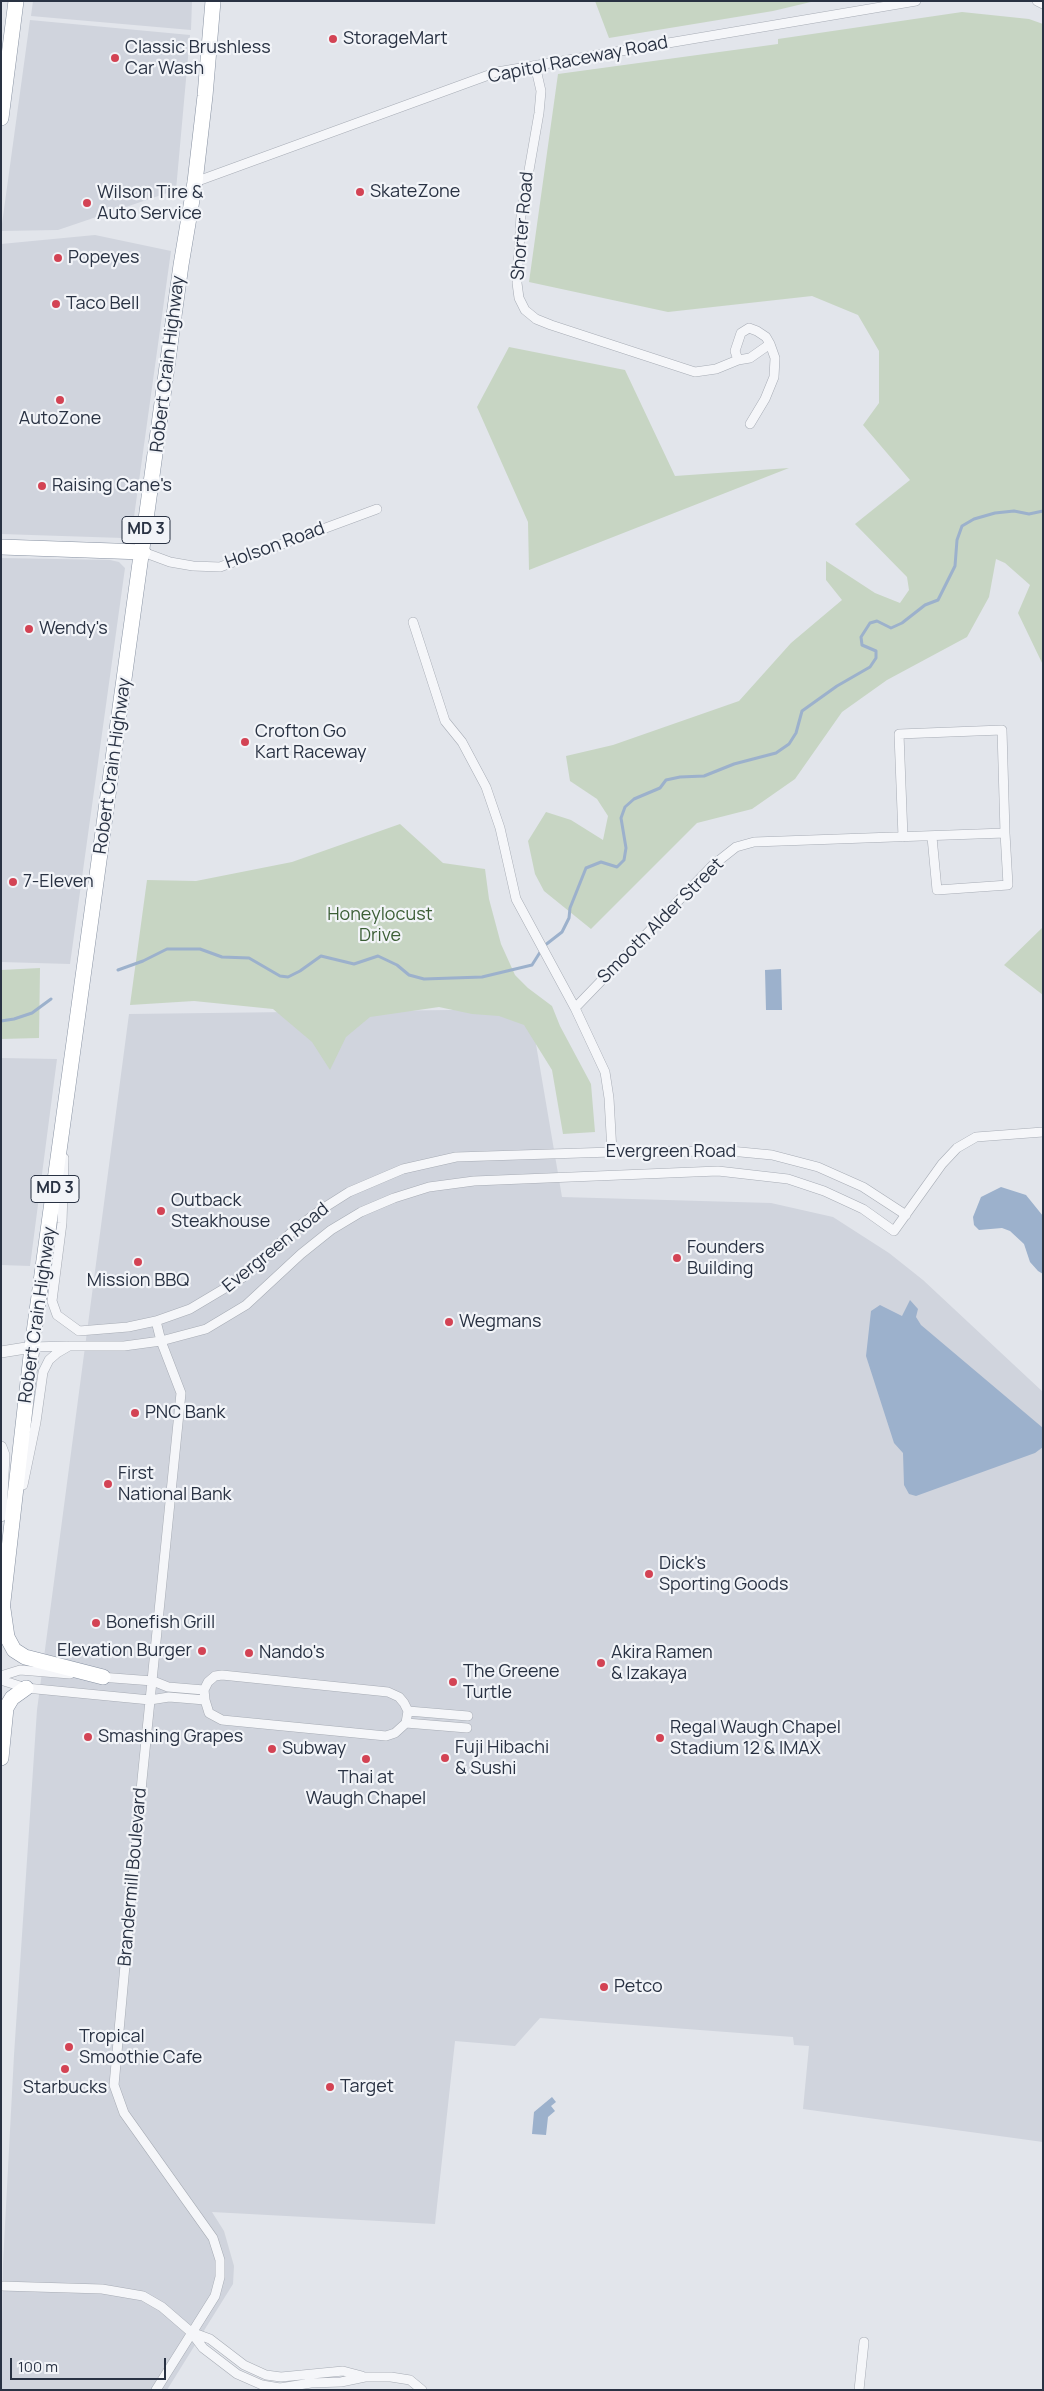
<!DOCTYPE html>
<html>
<head>
<meta charset="utf-8">
<style>
	body { margin:0 }
	#map { position:relative; width:1044px; height:2391px; overflow:hidden; background:#e2e5eb; font-family:Manrope,sans-serif }
	canvas { display:block }
	.frame { position:absolute; inset:0; border:2px solid #293243; pointer-events:none }
	.scale { position:absolute; left:10px; top:2358px; width:156px; height:22px; box-sizing:border-box; border:2px solid #293243; border-top:0; padding-left:6px; font-size:15px; line-height:18px; white-space:nowrap; color:#293243; -webkit-text-stroke:4px #f2f4f8; paint-order:stroke }
</style>
</head>
<body>
<div id="map">
<canvas width="1044" height="2391"></canvas>
<div class="frame"></div>
<div class="scale">100 m</div>
</div>
<script>
const ctx = document.querySelector('canvas').getContext('2d');
ctx.lineJoin = 'round';
function fillPath(path, color) { ctx.fillStyle = color; ctx.fill(path, 'evenodd'); }
const toPath = rows => new Path2D(rows.map(r => 'M' + r).join(''));
function stroke(path, color, width, dash) { ctx.strokeStyle = color; ctx.lineWidth = width; ctx.lineCap = dash ? 'butt' : 'round'; ctx.setLineDash(dash || []); ctx.stroke(path); }
function label(font, color, halo, rows, align = 'center') {
  ctx.font = font + ' Manrope,sans-serif'; ctx.lineWidth = 4.5; ctx.setLineDash([]); ctx.textBaseline = 'middle'; ctx.strokeStyle = halo; ctx.fillStyle = color; for (const [text, x, y, turn = 0] of rows) {
    ctx.save(); ctx.translate(x, y); ctx.rotate((+turn || 0) * Math.PI / 180); ctx.textAlign = isNaN(turn) ? turn : align; if (halo) ctx.strokeText(text, 0, 0); ctx.fillText(text, 0, 0); ctx.restore();
  }
}
const built = toPath([
	[33,1,192,1,191,30,31,16],
	[30,20,190,35,176,190,58,230,1,231],
	[95,235,171,251,133,524,130,532,123,538,1,534,1,244],
	[1,558,110,560,119,562,125,568,70,964,1,962],
	[530,1009,562,1197,771,1203,833,1217,889,1253,923,1280,1043,1392,1043,2142,803,2109,809,2046,794,2045,793,2037,540,2018,515,2046,455,2041,435,2224,212,2212,224,2231,234,2266,233,2284,167,2390,1,2390,3,2263,14,2055,37,1710,129,1014],
	[1,1058,57,1059,30,1266,1,1265]
]);
const green = toPath([
	[595,1,815,1,773,11,609,38],
	[962,12,1029,19,1043,24,1043,665,1018,613,1030,585,1005,563,996,559,989,597,967,637,887,680,842,712,795,779,752,809,697,823,591,929,544,891,535,874,528,841,546,812,571,820,603,840,608,816,597,799,570,781,566,756,613,745,739,701,791,643,842,600,826,580,826,561,875,593,900,603,909,590,907,577,855,524,910,480,863,425,879,403,879,351,858,315,812,296,668,312,529,282,558,74,778,44,778,39],
	[509,347,625,370,675,476,789,468,529,570,528,522,477,407],
	[400,824,443,863,485,869,489,899,501,944,515,975,528,988,552,1006,560,1026,591,1084,595,1132,563,1134,552,1070,524,1025,499,1016,472,1014,439,1007,370,1017,346,1037,330,1070,312,1042,273,1009,194,1001,130,1005,147,880,196,881,292,862],
	[1043,927,1043,995,1004,965],
	[40,968,39,1038,1,1039,1,970]
]);
const water = toPath([
	[781,969,782,1010,766,1010,765,970],
	[1001,1187,1026,1195,1043,1216,1043,1274,1038,1271,1030,1262,1024,1244,1010,1231,1002,1228,979,1230,974,1225,973,1217,981,1197],
	[910,1300,918,1309,916,1317,921,1325,1043,1428,1043,1447,1035,1453,916,1496,909,1494,904,1485,903,1453,894,1443,866,1356,871,1311,880,1305,902,1316],
	[552,2097,556,2102,551,2106,555,2111,548,2117,546,2135,532,2134,534,2112]
]);
const stream = toPath([
	[118,970,143,961,167,949,200,949,222,957,249,958,280,976,288,977,300,971,321,956,354,964,378,956,397,965,409,975,424,979,482,977,532,965,544,946,562,932,569,918,570,908,586,868,601,862,617,867,624,860,626,848,621,818,625,807,634,799,660,788,666,780,680,777,704,776,734,764,776,753,789,744,796,733,802,711,837,686,870,667,876,658,876,651,862,645,861,637,870,623,877,621,891,628,902,623,925,605,938,600,955,566,957,540,962,526,974,519,995,513,1014,511,1029,514,1043,511],
	[1,1021,14,1019,32,1013,51,999]
]);
const minor = toPath([
	[1037,1,1043,4],
	[535,65,541,91,539,113,521,216,517,283,519,298,525,310,536,319,551,325,695,372,716,369,738,360,735,351,741,333,749,328,757,331,766,337,770,344,775,358,774,377,765,399,750,424],
	[195,182,497,72,916,1],
	[738,360,750,358,770,344],
	[143,552,170,562,193,566,220,567,377,509],
	[413,622,445,721,462,742,486,787,500,828,516,899,575,1008,605,1072,609,1098,612,1152],
	[903,837,899,734,1002,730,1005,833],
	[575,1008,712,866,736,847,754,842,1005,833,1008,885,937,890,932,837],
	[64,1158,62,1223,52,1301,57,1315,79,1331,128,1327,156,1321,190,1309,242,1278,294,1230,319,1211,349,1192,403,1169,456,1157,612,1152,730,1151,772,1155,818,1167,863,1187,906,1215],
	[32,1347,67,1346],
	[23,1485,36,1422,43,1372,49,1360,57,1353,69,1346,124,1346,161,1341,206,1329,246,1305,301,1254,331,1230,361,1212,394,1198,429,1187,474,1181,718,1171,788,1179,824,1191,863,1209,894,1231,942,1164,957,1148,976,1137,1043,1132],
	[222,1675,388,1692,399,1697,404,1703,408,1711,406,1723,395,1733,386,1736,222,1720,209,1713,205,1700,204,1690,208,1682,215,1676,222,1675],
	[1,1676,20,1670,70,1674],
	[100,1677,153,1681,168,1687,204,1690],
	[1,1680,26,1688,150,1700,169,1697,205,1700],
	[408,1711,468,1716],
	[406,1723,467,1728],
	[1,2286,102,2289,143,2296,162,2307,191,2332,203,2348,237,2374,262,2385,280,2388,311,2383,341,2382,365,2377,391,2377,410,2380,422,2390],
	[191,2332,210,2339,244,2365,266,2375,281,2377,343,2371,362,2376],
	[156,2390,215,2296,220,2277,220,2260,213,2238,124,2113,114,2085,142,1780,181,1393,161,1341,156,1321],
	[859,2390,864,2342]
]);
const tertiary = toPath([
	[1,1352,32,1347],
	[1,1447,4,1455,1,1516]
]);
const trunk = toPath([
	[1,118,16,1],
	[1,547,143,552],
	[3,1609,7,1637,14,1650,25,1657,103,1677],
	[1,1619,32,1347,181,265,195,182,205,96,213,1],
	[1,1758,6,1708,12,1698,26,1688]
]);
const markers = [
	[333,39,5,"#d34354"],
	[115,58,5,"#d34354"],
	[360,192,5,"#d34354"],
	[87,203,5,"#d34354"],
	[58,258,5,"#d34354"],
	[56,304,5,"#d34354"],
	[60,400,5,"#d34354"],
	[42,486,5,"#d34354"],
	[29,629,5,"#d34354"],
	[245,742,5,"#d34354"],
	[13,882,5,"#d34354"],
	[161,1211,5,"#d34354"],
	[677,1258,5,"#d34354"],
	[138,1262,5,"#d34354"],
	[449,1322,5,"#d34354"],
	[135,1413,5,"#d34354"],
	[108,1484,5,"#d34354"],
	[649,1574,5,"#d34354"],
	[96,1623,5,"#d34354"],
	[202,1651,5,"#d34354"],
	[249,1653,5,"#d34354"],
	[601,1663,5,"#d34354"],
	[453,1682,5,"#d34354"],
	[88,1737,5,"#d34354"],
	[660,1738,5,"#d34354"],
	[272,1749,5,"#d34354"],
	[445,1758,5,"#d34354"],
	[366,1759,5,"#d34354"],
	[604,1987,5,"#d34354"],
	[69,2047,5,"#d34354"],
	[65,2069,5,"#d34354"],
	[330,2087,5,"#d34354"]
];
const shields = [
	[146,530,48],
	[55,1189,48]
];
const shieldNames = [
	["MD 3",146,530],
	["MD 3",55,1189]
];
const poiNames = [
	["StorageMart",343,39],
	["Classic Brushless",125,48],
	["Car Wash",125,69],
	["SkateZone",370,192],
	["Wilson Tire &",97,193],
	["Auto Service",97,214],
	["Popeyes",68,258],
	["Taco Bell",66,304],
	["AutoZone",60,419,"center"],
	["Raising Cane's",52,486],
	["Wendy's",39,629],
	["Crofton Go",255,732],
	["Kart Raceway",255,753],
	["7-Eleven",23,882],
	["Outback",171,1201],
	["Steakhouse",171,1222],
	["Founders",687,1248],
	["Building",687,1269],
	["Mission BBQ",138,1281,"center"],
	["Wegmans",459,1322],
	["PNC Bank",145,1413],
	["First",118,1474],
	["National Bank",118,1495],
	["Dick's",659,1564],
	["Sporting Goods",659,1585],
	["Bonefish Grill",106,1623],
	["Elevation Burger",192,1651,"right"],
	["Nando's",259,1653],
	["Akira Ramen",611,1653],
	["& Izakaya",611,1674],
	["The Greene",463,1672],
	["Turtle",463,1693],
	["Regal Waugh Chapel",670,1728],
	["Stadium 12 & IMAX",670,1749],
	["Smashing Grapes",98,1737],
	["Fuji Hibachi",455,1748],
	["& Sushi",455,1769],
	["Subway",282,1749],
	["Thai at",366,1778,"center"],
	["Waugh Chapel",366,1799,"center"],
	["Petco",614,1987],
	["Tropical",79,2037],
	["Smoothie Cafe",79,2058],
	["Target",340,2087],
	["Starbucks",65,2088,"center"]
];
const streetNames = [
	["Capitol Raceway Road",578,60,-11],
	["Shorter Road",523,226,-85],
	["Robert Crain Highway",168,364,-83],
	["Holson Road",275,546,-20],
	["Robert Crain Highway",113,766,-82],
	["Smooth Alder Street",661,921,-45],
	["Evergreen Road",671,1152],
	["Evergreen Road",276,1248,-39],
	["Robert Crain Highway",38,1315,-82],
	["Brandermill Boulevard",133,1877,-85]
];
const parkNames = [
	["Honeylocust",380,915],
	["Drive",380,936]
];
fillPath(built, '#d0d4dd');
fillPath(green, '#c7d5c3');
fillPath(water, '#9cb1cc');
stroke(stream, '#9cb1cc', 3);
stroke(minor, '#a7acb5', 10);
stroke(tertiary, '#a7acb5', 12);
stroke(trunk, '#8892a2', 16);
stroke(minor, '#f5f6f9', 9);
stroke(tertiary, '#f5f6f9', 11);
stroke(trunk, '#fff', 15);
for (const [x, y, r, color] of markers) { const dot = new Path2D(); dot.arc(x, y, r, 0, 2 * Math.PI); ctx.fillStyle = color; ctx.fill(dot); stroke(dot, '#f2f4f8', 2); }
for (const [x, y, w] of shields) { const box = new Path2D(); box.roundRect(x - w / 2, y - 13.5, w, 27, 4); ctx.fillStyle = '#f2f4f8'; ctx.fill(box); stroke(box, '#293243', 1); }
label('bold 16px', '#293243', null, shieldNames);
label('18px', '#293243', '#f2f4f8', poiNames, 'left');
label('18px', '#293243', '#f2f4f8', streetNames);
label('18px', '#3c5f36', '#f2f4f8', parkNames);
</script>
</body>
</html>
